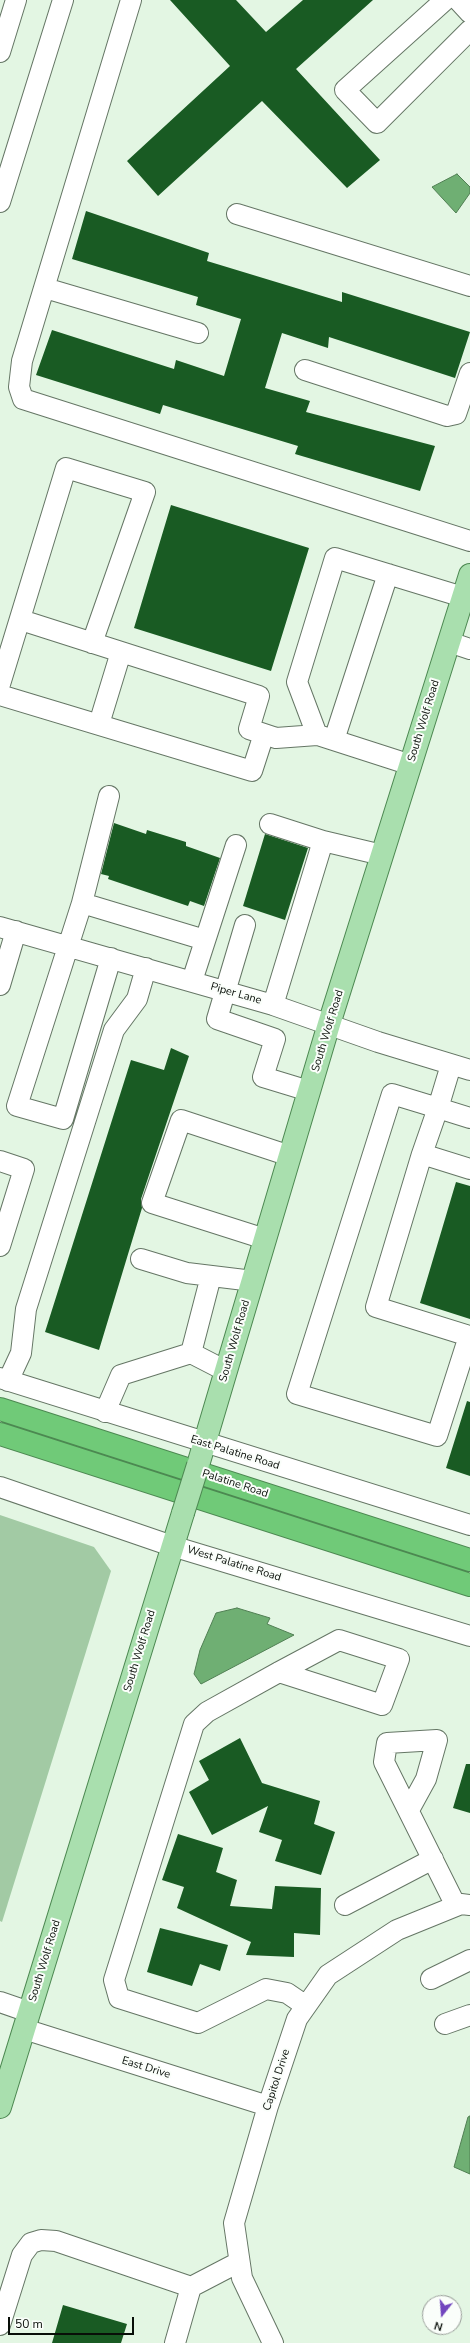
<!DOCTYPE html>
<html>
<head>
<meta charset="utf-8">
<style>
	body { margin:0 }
	#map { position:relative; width:470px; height:2343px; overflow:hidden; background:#e3f6e3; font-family:"Nunito Sans",sans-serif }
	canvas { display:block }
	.north { position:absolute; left:422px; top:2295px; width:40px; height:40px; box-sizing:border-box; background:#fafefa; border:1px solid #999e99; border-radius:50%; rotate:197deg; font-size:11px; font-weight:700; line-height:16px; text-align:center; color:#080e08 }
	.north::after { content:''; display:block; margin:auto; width:14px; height:18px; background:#7146be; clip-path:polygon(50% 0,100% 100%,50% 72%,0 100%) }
	.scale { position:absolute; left:8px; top:2317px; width:126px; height:18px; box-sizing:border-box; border:2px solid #080e08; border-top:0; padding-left:5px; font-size:12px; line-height:14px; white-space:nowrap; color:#080e08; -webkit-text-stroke:3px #fafefa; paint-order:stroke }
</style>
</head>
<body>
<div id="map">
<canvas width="470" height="2343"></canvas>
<div class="north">N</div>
<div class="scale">50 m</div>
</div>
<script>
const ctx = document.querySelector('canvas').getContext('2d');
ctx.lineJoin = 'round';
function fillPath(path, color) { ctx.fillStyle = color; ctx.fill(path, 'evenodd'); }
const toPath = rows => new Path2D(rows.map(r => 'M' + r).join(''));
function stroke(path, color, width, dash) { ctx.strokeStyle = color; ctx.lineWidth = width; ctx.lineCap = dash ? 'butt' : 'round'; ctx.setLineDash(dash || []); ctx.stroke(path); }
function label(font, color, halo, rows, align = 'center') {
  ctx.font = font + ' "Nunito Sans",sans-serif'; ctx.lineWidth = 4; ctx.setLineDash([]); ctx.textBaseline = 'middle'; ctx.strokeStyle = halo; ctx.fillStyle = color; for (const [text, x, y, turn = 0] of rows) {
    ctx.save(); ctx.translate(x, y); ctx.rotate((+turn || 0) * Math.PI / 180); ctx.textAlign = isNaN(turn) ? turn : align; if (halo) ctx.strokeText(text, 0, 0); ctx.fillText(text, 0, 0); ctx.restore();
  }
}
const green = toPath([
	[0,1515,94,1547,111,1571,2,1922,0,1921]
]);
const water = toPath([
	[457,174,470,187,470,193,456,213,432,187,457,174],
	[237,1608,270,1618,267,1624,294,1635,201,1684,194,1674,200,1650,216,1613,237,1608],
	[470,2116,470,2174,454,2167,468,2117,470,2116]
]);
const building = toPath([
	[170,0,236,0,266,32,303,0,373,0,296,69,380,160,347,188,262,101,158,196,127,161,230,66],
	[86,211,209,253,207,261,342,302,342,292,470,332,455,378,329,337,328,348,282,333,265,388,310,401,306,412,435,446,420,491,295,454,298,446,163,405,160,414,36,375,52,330,174,369,176,360,224,376,241,319,196,305,198,297,72,259],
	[171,505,309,548,271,671,134,628],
	[114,823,146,834,147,830,186,842,186,846,220,858,204,906,190,901,188,906,108,879,109,876,101,874],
	[265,834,308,848,285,920,243,906],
	[171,1048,189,1056,141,1199,142,1208,99,1350,45,1332,131,1060,164,1070],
	[456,1182,470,1186,470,1319,420,1303],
	[467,1401,470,1402,470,1476,446,1468],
	[240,1738,262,1783,320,1801,314,1824,335,1832,321,1875,275,1861,282,1840,259,1832,268,1806,212,1835,189,1792,209,1780,199,1761],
	[466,1764,470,1764,470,1813,453,1808],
	[178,1834,223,1848,216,1872,237,1880,230,1906,272,1909,275,1886,321,1888,320,1935,294,1933,294,1957,246,1955,251,1942,177,1908,184,1887,162,1880],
	[160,1928,228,1945,220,1971,200,1964,192,1986,147,1972],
	[63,2305,127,2324,121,2343,52,2343]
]);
const minor = toPath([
	[131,0,22,361,19,387,23,399,470,541],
	[445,0,345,90,377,123,470,30],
	[458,0,470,13],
	[0,52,16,0],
	[0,202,63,0],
	[237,214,470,286],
	[45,288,198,333],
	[305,370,447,416,456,414,470,373],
	[21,620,259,696,249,729,276,738,317,735,297,682,335,558,463,597],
	[449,642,470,649],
	[0,684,66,468,145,492,92,643],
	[0,695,252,771,264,734],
	[99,724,121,652],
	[321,736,411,765],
	[334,740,388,574],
	[270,824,323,841,273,1005],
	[323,841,382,855],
	[82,903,109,796],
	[245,925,217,1019,275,1039,263,1077,309,1091],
	[0,927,273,1005,378,1042,470,1070],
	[111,958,63,1119,17,1106,82,903,205,940],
	[192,981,236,845],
	[0,985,16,931],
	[451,1065,438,1108,422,1154,376,1307,469,1336,437,1436,297,1394,392,1094,438,1108,470,1118],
	[422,1154,470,1169],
	[0,1161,24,1169,0,1246],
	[265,1239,152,1203,181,1120,290,1156],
	[141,1259,187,1273,253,1281],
	[191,1353,226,1371],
	[0,1378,470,1525],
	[8,1381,21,1353,26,1309,114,1030,137,999,146,968],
	[105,1412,121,1375,191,1353,211,1276],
	[0,1487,172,1546,470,1636],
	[279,1672,382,1705,399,1659,339,1640,279,1672,207,1712,194,1724,114,1980,119,1998,198,2023,266,1989,287,1993,306,2006],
	[409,1810,426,1779,437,1740,387,1743,384,1762,456,1906],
	[345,1905,433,1859],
	[431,1979,470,1960],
	[0,2002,29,2012],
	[445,2024,470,2015],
	[24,2029,268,2106],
	[0,2325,22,2255,31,2243,41,2240,56,2241,191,2287],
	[175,2343,191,2287,239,2262],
	[273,2343,242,2278,234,2223,268,2106,297,2019,328,1975,397,1930,461,1904,470,1905]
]);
const major = toPath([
	[198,1465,329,1024,470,575],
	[0,2107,183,1513]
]);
const highway = toPath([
	[0,1409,470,1560],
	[0,1434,470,1585]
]);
const majorBridge = toPath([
	[183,1513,198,1465]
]);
const streetNames = [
	["South Wolf Road",424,721,-73],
	["Piper Lane",236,994,16],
	["South Wolf Road",328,1031,-73],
	["South Wolf Road",235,1341,-74],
	["East Palatine Road",235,1453,17],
	["Palatine Road",235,1484,18],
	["West Palatine Road",234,1564,17],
	["South Wolf Road",140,1651,-73],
	["South Wolf Road",45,1961,-73],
	["East Drive",146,2068,17],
	["Capitol Drive",277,2080,-72]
];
fillPath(green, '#a2caa4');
fillPath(water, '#6faf73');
stroke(water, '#507f53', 1);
fillPath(building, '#195b23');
stroke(minor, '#657665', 22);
stroke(major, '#4c8851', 24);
stroke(highway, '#4c8851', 24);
stroke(minor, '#fff', 20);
stroke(major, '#a9dfae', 22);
stroke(highway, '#70ca78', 22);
stroke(majorBridge, '#4c8851', 24, []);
stroke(majorBridge, '#a9dfae', 22);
label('11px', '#080e08', '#fafefa', streetNames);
</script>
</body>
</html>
